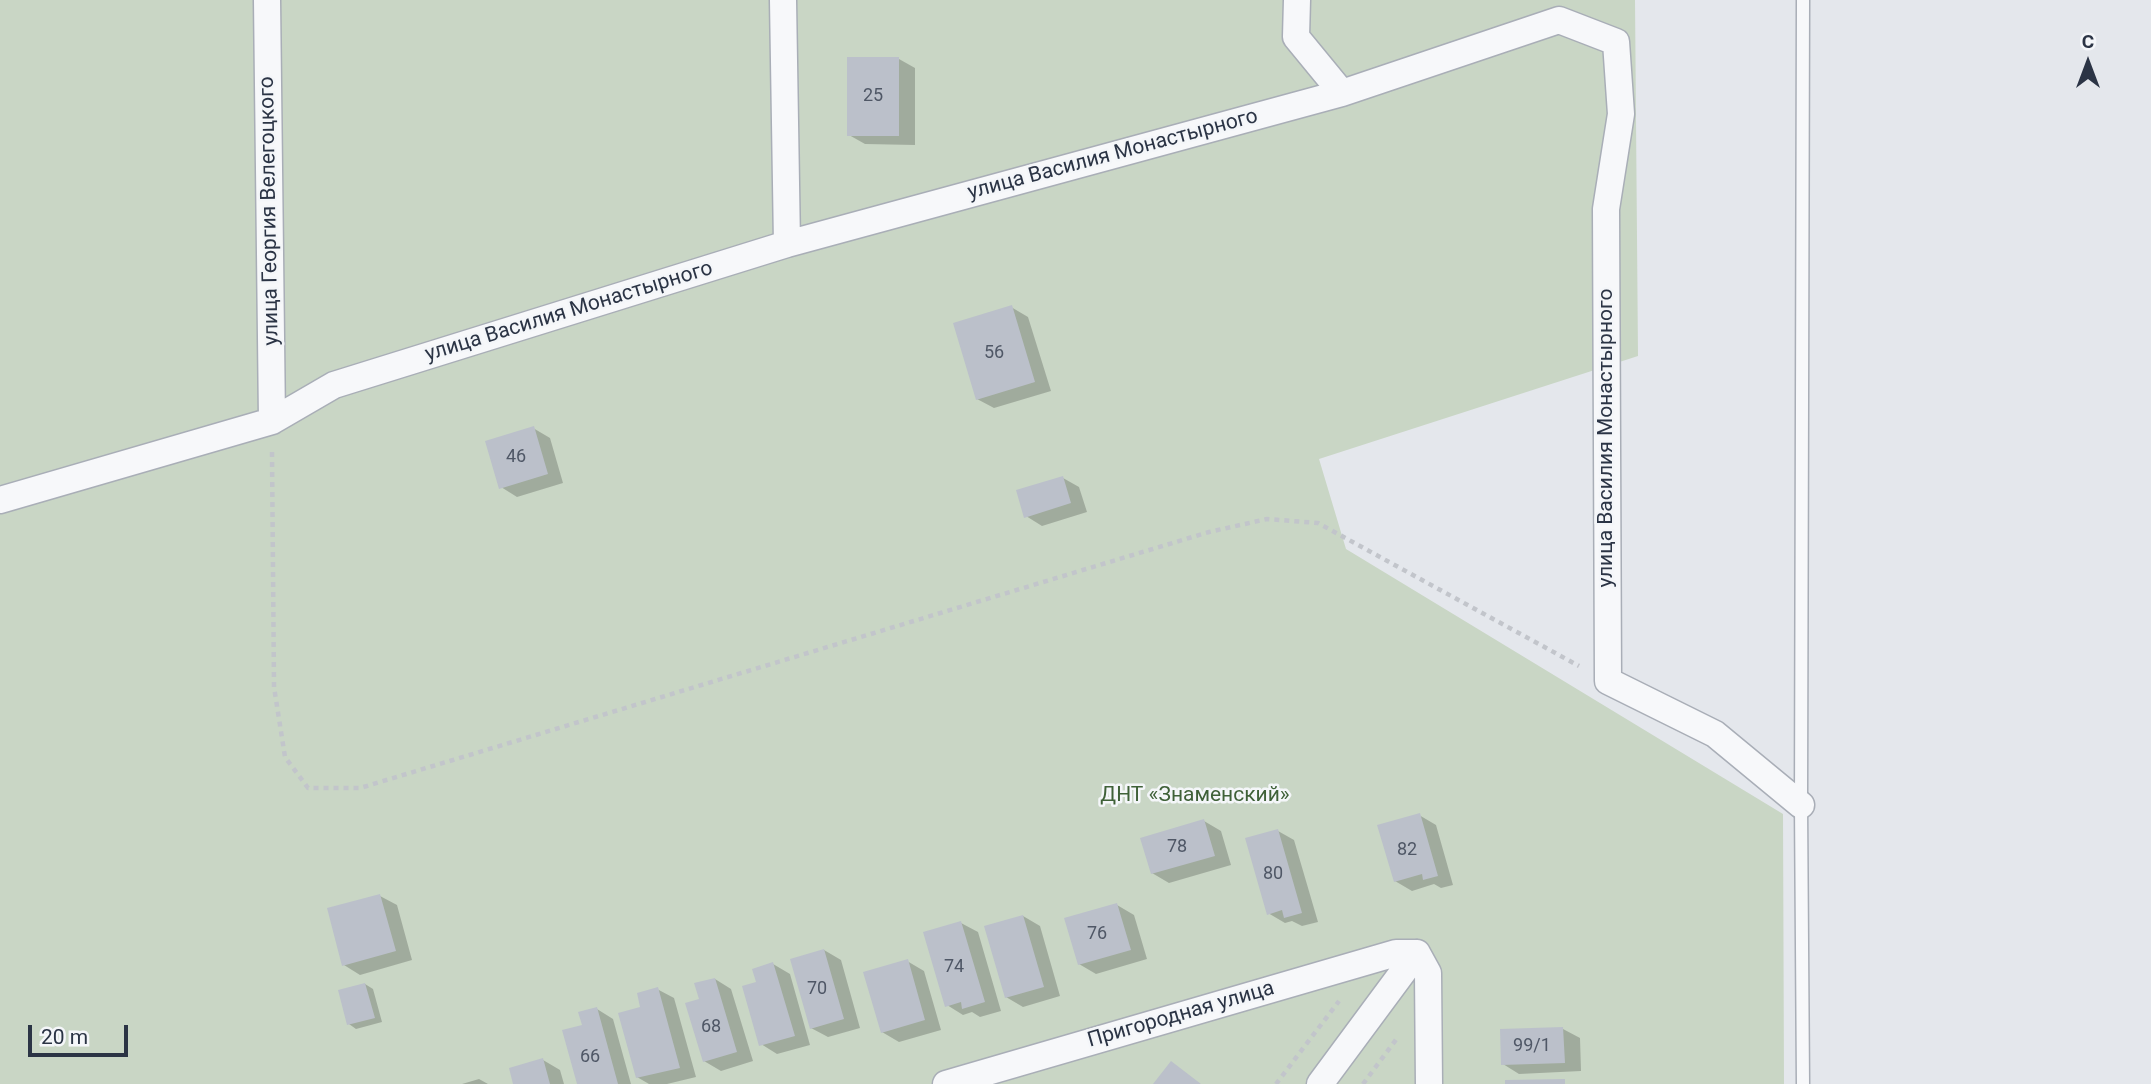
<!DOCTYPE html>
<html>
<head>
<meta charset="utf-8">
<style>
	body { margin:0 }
	#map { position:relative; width:2151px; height:1084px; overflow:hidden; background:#e4e7ec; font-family:Roboto,sans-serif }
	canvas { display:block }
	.north { position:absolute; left:2053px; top:28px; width:70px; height:70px; -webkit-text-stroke:5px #f4f6f9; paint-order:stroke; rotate:0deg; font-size:19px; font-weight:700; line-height:28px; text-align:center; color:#2b3445 }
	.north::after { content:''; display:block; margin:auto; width:24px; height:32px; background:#2b3445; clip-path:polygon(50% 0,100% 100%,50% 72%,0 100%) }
	.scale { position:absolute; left:28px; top:1025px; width:100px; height:32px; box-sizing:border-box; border:4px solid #2b3445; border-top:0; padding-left:9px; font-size:21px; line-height:24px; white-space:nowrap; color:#2b3445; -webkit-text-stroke:5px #f4f6f9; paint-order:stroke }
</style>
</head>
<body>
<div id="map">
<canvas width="2151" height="1084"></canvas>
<div class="north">С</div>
<div class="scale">20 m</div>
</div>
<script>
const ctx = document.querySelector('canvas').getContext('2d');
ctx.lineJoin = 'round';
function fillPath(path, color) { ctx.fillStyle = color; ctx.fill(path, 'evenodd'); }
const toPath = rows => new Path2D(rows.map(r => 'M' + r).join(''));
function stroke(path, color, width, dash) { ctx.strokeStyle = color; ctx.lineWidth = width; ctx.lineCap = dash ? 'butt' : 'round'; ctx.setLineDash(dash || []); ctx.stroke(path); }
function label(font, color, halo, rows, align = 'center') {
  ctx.font = font + ' Roboto,sans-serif'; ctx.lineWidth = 5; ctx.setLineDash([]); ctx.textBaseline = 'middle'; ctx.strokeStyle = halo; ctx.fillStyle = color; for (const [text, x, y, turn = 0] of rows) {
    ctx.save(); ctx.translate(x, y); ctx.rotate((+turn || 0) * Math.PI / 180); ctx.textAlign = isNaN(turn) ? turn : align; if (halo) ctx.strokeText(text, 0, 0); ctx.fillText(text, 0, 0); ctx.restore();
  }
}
const green = toPath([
	[0,0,1635,0,1638,356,1319,459,1346,549,1783,814,1784,1084,0,1084]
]);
const shadow = toPath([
	[899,59,915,68,915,145,865,144,849,135],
	[1011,307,1028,317,1051,391,994,408,977,399],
	[533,428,550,438,563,483,517,497,501,487],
	[1063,478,1079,487,1087,512,1042,526,1026,516],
	[1419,815,1436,825,1453,885,1441,888,1434,884,1412,891,1395,881],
	[1204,821,1221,831,1231,865,1169,883,1152,873],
	[1278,831,1294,840,1318,922,1302,926,1292,921,1285,923,1268,913],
	[380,896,397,905,412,960,360,975,344,965],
	[1117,905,1134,915,1147,959,1096,974,1079,964],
	[1023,916,1040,926,1060,996,1023,1007,1006,997],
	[961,923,978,932,1001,1011,980,1017,972,1012,963,1015,947,1005],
	[824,950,841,960,860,1028,828,1037,811,1028],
	[907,961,924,971,941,1030,899,1042,882,1032],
	[773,964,790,974,810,1045,777,1054,761,1044],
	[715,979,731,989,753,1061,721,1071,704,1061,701,1000],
	[365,984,373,989,382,1022,356,1029,349,1024],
	[657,989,674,998,696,1077,667,1084,649,1084,637,1077,642,1008],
	[597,1009,613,1019,631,1084,579,1084,584,1026],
	[1563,1029,1580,1038,1581,1071,1519,1074,1503,1064],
	[543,1060,560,1070,564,1084,515,1084],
	[479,1079,488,1084,462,1084]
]);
const building = toPath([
	[847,57,899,57,899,136,847,136],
	[1012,305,1035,382,976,400,953,323],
	[534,426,548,474,499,489,485,441],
	[1063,476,1071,503,1024,518,1016,490],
	[1420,813,1438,876,1423,880,1422,874,1394,882,1377,825],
	[1204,819,1215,856,1151,874,1140,838],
	[1278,829,1302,913,1284,918,1282,910,1267,915,1245,838],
	[380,894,396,951,342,966,327,908],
	[1117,903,1131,950,1078,965,1064,918],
	[1023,915,1044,987,1005,998,984,926],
	[961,921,985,1002,962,1009,961,1002,945,1007,923,932],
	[824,949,844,1019,810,1029,790,959],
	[908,959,925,1020,881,1033,863,972],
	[773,962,795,1036,759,1046,742,986,756,982,752,969],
	[715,978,737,1052,703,1062,685,1003,699,999,694,983],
	[365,983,375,1018,347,1025,338,990],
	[658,987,680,1068,636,1078,618,1013,640,1007,637,993],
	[597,1007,618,1084,577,1084,562,1030,582,1025,578,1012],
	[1563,1027,1565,1063,1501,1065,1500,1029],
	[543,1058,550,1084,513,1084,509,1068],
	[1171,1061,1201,1084,1153,1084],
	[1565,1079,1565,1084,1505,1084,1505,1080]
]);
const path = toPath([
	[272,452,274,687,285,757,308,788,360,788,1209,532,1267,519,1318,523,1579,666],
	[1276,1084,1339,1001],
	[1363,1084,1398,1037]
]);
const service = toPath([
	[1803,1084,1801,805,1803,0]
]);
const minor = toPath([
	[267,0,272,421],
	[783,0,787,244],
	[1297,0,1296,37,1342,93],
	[0,500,272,421,334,385,787,244,1342,93,1559,20,1616,42,1621,114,1606,209,1608,681,1715,734,1801,805],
	[1417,953,1428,973,1429,1084],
	[946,1084,1396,953,1417,953],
	[1320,1084,1417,953]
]);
const numberNames = [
	["25",873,96],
	["56",994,353],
	["46",516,457],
	["78",1177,847],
	["82",1407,850],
	["80",1273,874],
	["76",1097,934],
	["74",954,967],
	["70",817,989],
	["68",711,1027],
	["99/1",1532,1046],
	["66",590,1057]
];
const streetNames = [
	["улица Василия Монастырного",1113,155,-15],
	["улица Георгия Велегоцкого",270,211,-91],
	["улица Василия Монастырного",569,312,-17],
	["улица Василия Монастырного",1607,438,-90],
	["Пригородная улица",1181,1015,-16]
];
const parkNames = [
	["ДНТ «Знаменский»",1195,796]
];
fillPath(green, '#c9d6c5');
fillPath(shadow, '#0003');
fillPath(building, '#bbc0ca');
stroke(service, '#a9aeb7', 15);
stroke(minor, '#a9aeb7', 29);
stroke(path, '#c2c5cb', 4.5, [5, 5]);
stroke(service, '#f7f8fa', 12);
stroke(minor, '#f7f8fa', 26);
label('18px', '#4f5766', null, numberNames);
label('21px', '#2b3445', '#f4f6f9', streetNames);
label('21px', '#3f6138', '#f4f6f9', parkNames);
</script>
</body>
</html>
